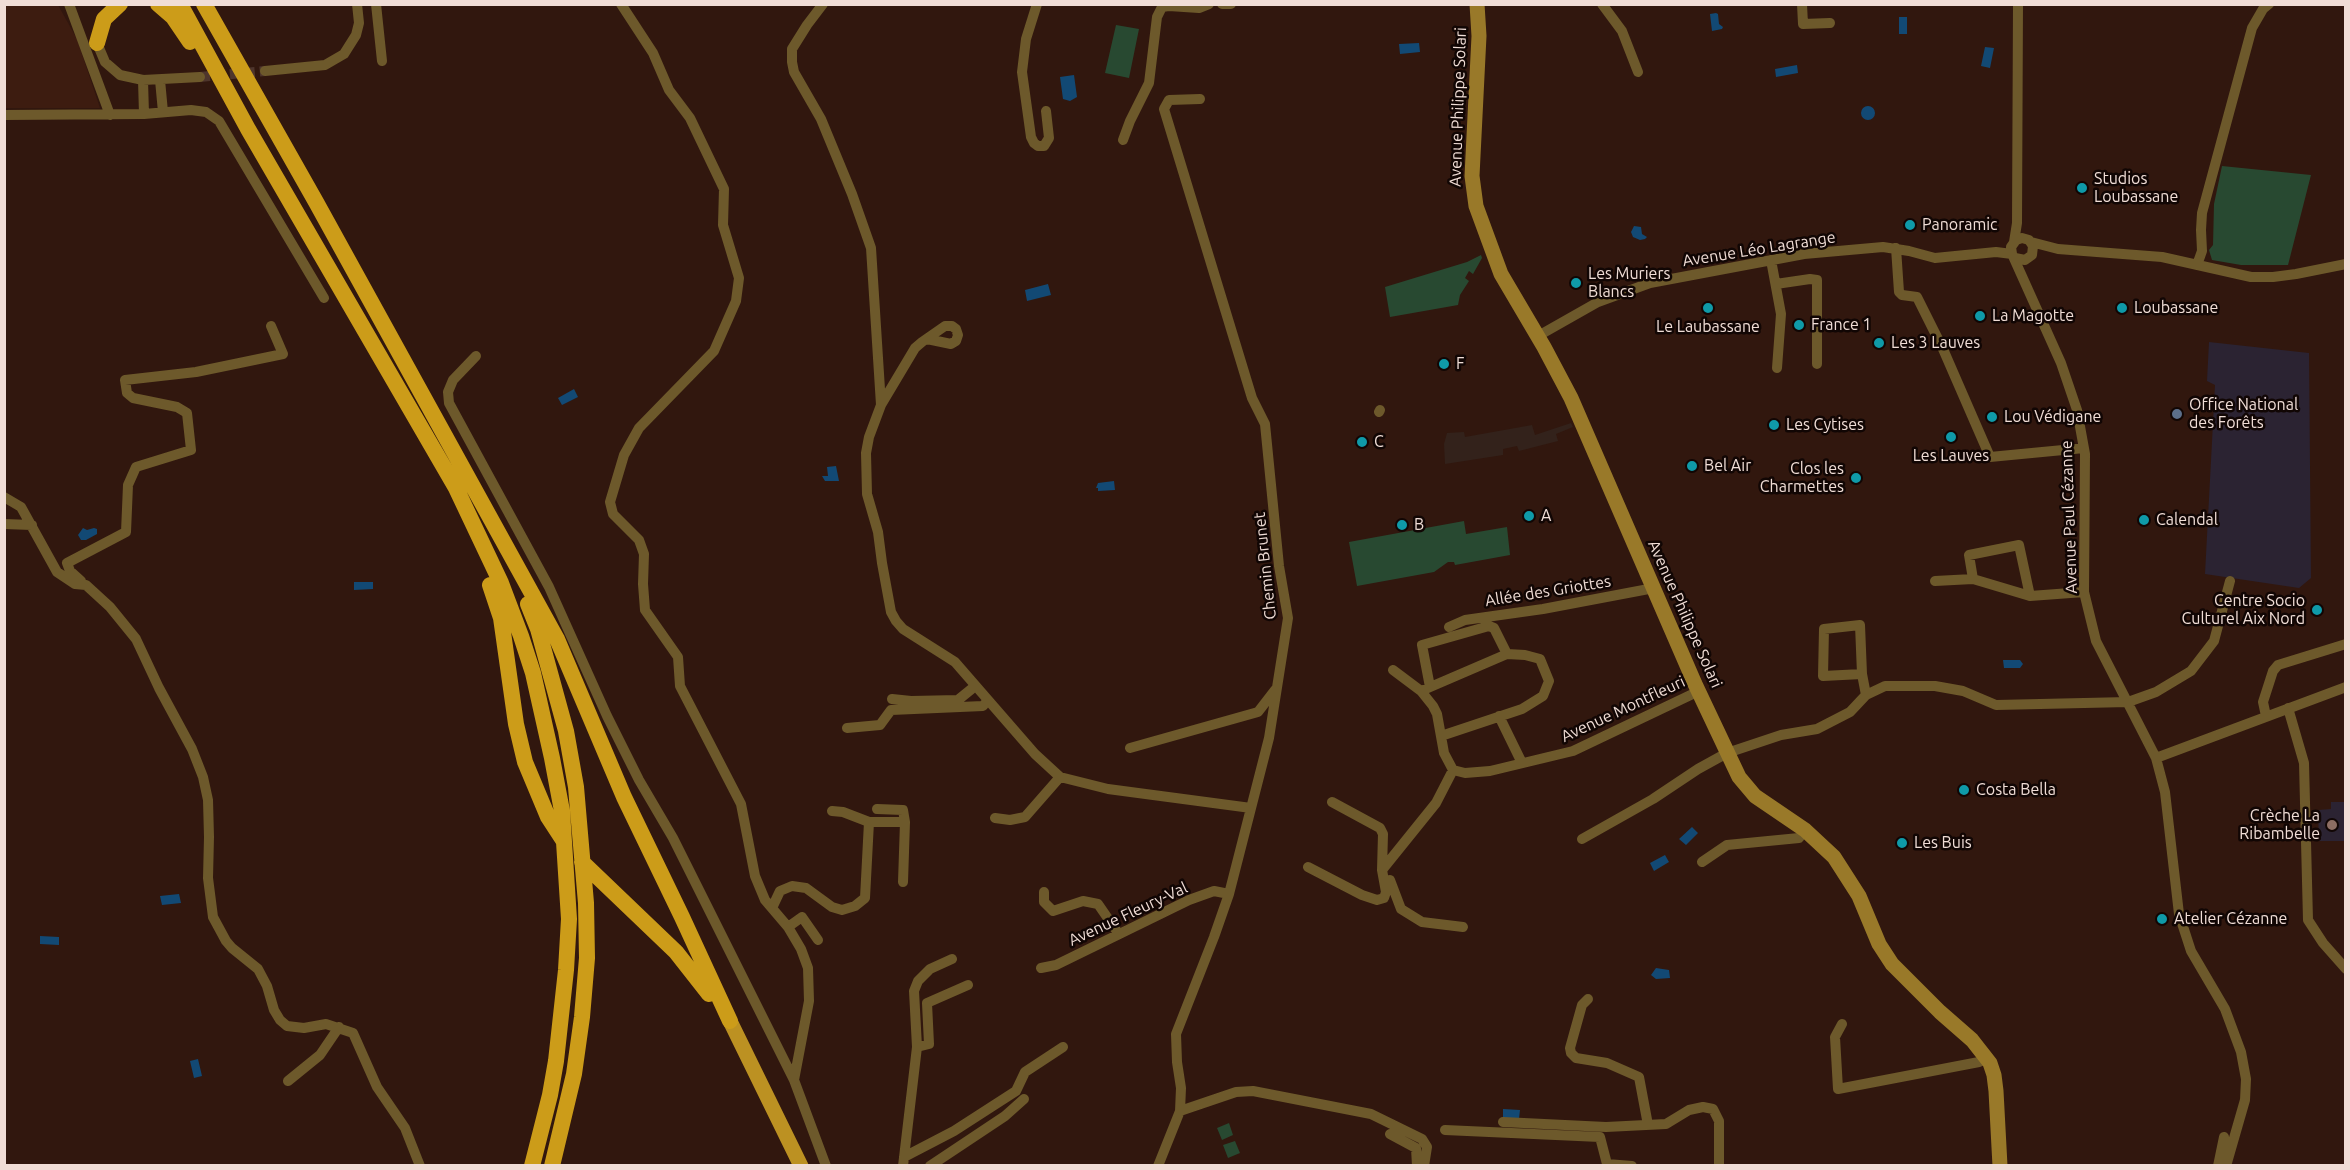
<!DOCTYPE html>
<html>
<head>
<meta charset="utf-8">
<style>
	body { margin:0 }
	#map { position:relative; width:2350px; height:1170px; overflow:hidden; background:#31170e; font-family:Ubuntu,sans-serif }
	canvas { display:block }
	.frame { position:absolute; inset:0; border:6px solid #f0ddd6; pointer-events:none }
</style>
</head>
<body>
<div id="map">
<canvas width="2350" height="1170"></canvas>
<div class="frame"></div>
</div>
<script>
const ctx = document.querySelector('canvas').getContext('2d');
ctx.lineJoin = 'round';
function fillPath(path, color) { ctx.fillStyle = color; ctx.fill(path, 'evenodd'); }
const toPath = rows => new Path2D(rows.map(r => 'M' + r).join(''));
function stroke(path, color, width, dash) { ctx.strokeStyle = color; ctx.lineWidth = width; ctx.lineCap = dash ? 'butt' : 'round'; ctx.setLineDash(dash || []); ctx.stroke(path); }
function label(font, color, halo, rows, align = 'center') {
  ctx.font = font + ' Ubuntu,sans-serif'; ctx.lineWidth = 5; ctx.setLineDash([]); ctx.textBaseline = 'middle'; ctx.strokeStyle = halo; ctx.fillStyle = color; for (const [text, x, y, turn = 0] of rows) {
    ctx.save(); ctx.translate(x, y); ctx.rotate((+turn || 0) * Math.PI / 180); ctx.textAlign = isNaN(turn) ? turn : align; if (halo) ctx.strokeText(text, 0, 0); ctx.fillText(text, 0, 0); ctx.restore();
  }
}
const commercial = toPath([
	[1571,423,1573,427,1556,434,1558,441,1519,451,1517,446,1503,449,1503,455,1445,464,1444,444,1447,433,1464,432,1465,437,1532,425,1535,435]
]);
const built = toPath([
	[4,5,58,5,77,39,100,108,5,108]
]);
const education = toPath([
	[2209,342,2309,353,2311,578,2299,588,2205,574,2215,385,2207,381],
	[2331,802,2345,802,2345,841,2319,841,2318,810,2331,809]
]);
const green = toPath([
	[1116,25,1139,29,1129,78,1105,73],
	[2222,166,2311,175,2288,265,2241,265,2212,260,2209,250,2213,245,2214,204],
	[1481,255,1482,258,1473,274,1469,271,1465,278,1469,281,1460,295,1458,305,1390,317,1385,287,1467,262],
	[1464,521,1466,534,1507,527,1510,555,1455,565,1454,562,1448,562,1434,572,1357,586,1349,542],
	[1229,1123,1233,1135,1222,1140,1217,1128],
	[1235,1141,1240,1153,1228,1158,1223,1145]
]);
const water = toPath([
	[1716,13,1718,14,1719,24,1723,27,1722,29,1712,31,1710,14],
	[1899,17,1907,17,1907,34,1899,34],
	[1419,43,1420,52,1400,54,1399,44],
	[1985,47,1994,48,1990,68,1981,66],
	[1797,65,1798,73,1776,77,1775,69],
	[1074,75,1077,97,1070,101,1063,99,1060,77],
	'1861 113a7 7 0 1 1 14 0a7 7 0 1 1-14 0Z',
	[1634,226,1641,227,1642,234,1647,237,1645,239,1640,240,1633,237,1631,232],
	[1048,284,1051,295,1027,301,1025,290],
	[574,389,578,397,562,405,558,398],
	[836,466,839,481,825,481,822,476,828,476,827,467],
	[1114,481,1115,490,1098,491,1098,488,1096,488,1098,483],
	[83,528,87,530,94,528,97,529,97,534,86,540,81,540,78,535],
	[354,582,373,582,373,589,354,590],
	[2003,660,2020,660,2023,664,2020,668,2004,668],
	[1692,827,1698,833,1686,845,1679,839],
	[1665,855,1669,862,1654,871,1650,863],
	[179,894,181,903,162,905,160,896],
	[40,936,59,937,59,945,40,944],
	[1656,968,1669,970,1670,978,1656,979,1651,975],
	[198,1059,202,1076,194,1078,190,1061],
	[1503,1109,1520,1110,1519,1119,1503,1118]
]);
const minorTunnel = toPath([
	[200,77,265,71]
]);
const minor = toPath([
	[69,4,110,115],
	[376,4,382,61],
	[621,4,653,53,669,90,690,118,724,189,723,225,739,278,736,301,714,351,639,428,624,455,610,502,613,514,639,540,644,554,643,584,645,610,678,657,680,686,741,804,755,876,765,900,788,927,801,949,808,968,809,1001,794,1080,826,1166],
	[823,4,807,25,792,49,792,62,794,72,821,119,852,194,871,248,881,405],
	[1037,4,1026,39,1022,72,1031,137,1034,143,1038,146,1044,146,1049,138,1046,111],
	[1222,4,1231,4],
	[1602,4,1622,31,1638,72],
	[1802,4,1803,24,1830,23],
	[97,43,105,62,120,75,143,80,200,77],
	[265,71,325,65,344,54,356,35,359,23,357,4],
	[143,80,144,114],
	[160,80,163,112],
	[4,115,144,114,191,110,206,112,219,121,324,298],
	[1123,140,1130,121,1149,83,1157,17,1162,7,1169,6,1199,8,1209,4],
	[2014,242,2017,223,2018,4],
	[2031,242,2058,249,2162,257,2251,277,2273,277,2296,274,2346,264],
	[1896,248,1899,292,1902,295,1917,297,1943,349,1990,457,2084,448],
	[2015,258,2025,260,2032,255,2033,246,2029,240,2022,238,2016,240,2011,247,2012,254,2061,363,2077,410,2085,454,2084,592,2096,641,2156,758,2165,792,2179,914,2191,951,2225,1009,2241,1052,2246,1079,2245,1100,2226,1166],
	[1771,260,1781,314,1777,368],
	[2197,265,2202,251,2201,230,2202,213,2252,28,2263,9,2269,4],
	[1776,284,1810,279,1817,280,1817,364],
	[1538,336,1598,302,1650,283,1804,254,1883,247,1909,251,1935,258,1996,252,2012,254],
	[927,339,951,344,956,341,958,335,956,329,952,326,945,326,922,342,915,348,881,405,869,437,866,453,867,494,878,532,882,563,891,612,896,621,903,629,955,662,1035,754,1060,777,1108,789,1251,808],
	[476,356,453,380,448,392,449,403,549,587,607,716,639,780,673,838,794,1080],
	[1379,412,1380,410],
	[4,497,21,507,57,572,75,584,86,585,110,607,136,639,159,688,192,749,203,777,208,800,209,837,208,878,213,917,226,941,232,948,258,969,267,986,274,1010,280,1020,287,1026,304,1028,326,1024,353,1033,377,1087,405,1128,420,1166],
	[4,524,32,525],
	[81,581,70,571,67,563,126,532,128,485,136,467,191,450,187,413,177,407,133,398,127,393,125,380,196,372,283,354,271,326],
	[1935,581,1973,579],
	[2030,596,1973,579,1969,555,2019,545,2030,596,2084,592],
	[1449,627,1465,620,1543,609,1654,588],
	[1862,674,1823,676,1824,629,1860,625,1862,674,1866,695],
	[1430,687,1422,645,1489,626,1494,628,1507,654],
	[1421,691,1507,654,1525,655,1540,659,1549,681,1543,696,1522,709,1441,736],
	[892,699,911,701,958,700,974,687],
	[2288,708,2304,763,2308,920,2323,943,2346,969],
	[1499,716,1522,763],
	[2266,716,2263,702,2273,671,2278,665,2346,644],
	[847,728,880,725,891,710,983,706,987,701],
	[1130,748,1258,712,1275,690],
	[2156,758,2346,687],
	[1453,770,1465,773,1490,771,1573,751,1699,691],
	[877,809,903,810,905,822],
	[995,818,1010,820,1025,817,1060,777],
	[869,822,905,822,903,882],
	[1582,839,1653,799,1698,769,1727,753,1781,735,1817,729,1850,712,1866,695,1885,686,1935,686,1963,691,1996,705,2128,702,2156,692,2191,671,2214,641,2230,581],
	[1702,862,1727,845,1799,838,1805,830],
	[1308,867,1362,895,1377,900,1384,898,1386,892,1382,870,1383,834,1380,828,1332,802],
	[1382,870,1436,803,1453,770,1444,753,1437,714,1433,706,1421,691,1393,670],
	[1390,880,1401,909,1422,922,1463,927],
	[1044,892,1044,902,1053,911,1083,901,1098,904,1118,933],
	[772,908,780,891,792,886,806,888,832,907,842,910,855,906,865,898,869,822,843,812,832,811],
	[788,927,802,917,818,940],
	[1041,968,1056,965,1189,900,1214,891,1229,894],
	[1588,999,1582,1005,1570,1048,1571,1053,1576,1058,1607,1063,1639,1077,1648,1125],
	[1842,1024,1835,1037,1838,1089,1979,1062,1987,1058],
	[917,1047,929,1044,927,1003,968,985],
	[288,1081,320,1055,339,1027],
	[1180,1111,1236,1092,1253,1091,1371,1114,1422,1139,1427,1147,1424,1166],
	[1503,1122,1606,1127,1666,1124,1689,1110,1703,1107,1713,1109,1719,1121,1719,1166],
	[1445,1130,1600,1137,1607,1164,1632,1166],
	[1390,1134,1416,1148,1417,1166],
	[904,1157,954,1131,1016,1091,1025,1072,1063,1047],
	[903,1166,917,1047,914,991,918,981,930,969,952,959],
	[930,1166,1005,1116,1024,1099],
	[1158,1166,1180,1111,1181,1088,1177,1062,1176,1034,1214,937,1229,894,1269,738,1288,618,1279,566,1265,424,1252,398,1164,109,1169,100,1200,99],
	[2218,1166,2224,1137]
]);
const secondary = toPath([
	[1477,4,1479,36,1472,176,1476,206,1501,274,1544,347,1571,398,1695,684,1739,777,1755,796,1805,830,1834,857,1859,896,1879,944,1892,964,1940,1012,1972,1040,1990,1063,1994,1075,1996,1091,2000,1166]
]);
const primary = toPath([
	[730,1021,801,1166]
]);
const trunk = toPath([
	[158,4,173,17,190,42],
	[180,4,248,129,456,488,501,583,521,636,533,673,552,758,562,811,569,919,566,970,556,1061,550,1095,532,1166],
	[204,4,316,202,557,639,624,797,682,917,730,1021],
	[97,43,104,19,120,4],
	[490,585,501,618,516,724,525,762,548,817,563,840],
	[528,604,538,629,566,731,576,787,586,903,587,958,582,1017,574,1074,552,1166],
	[582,862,676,952,709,994]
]);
const markers = [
	[2082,188,6,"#0f9aa8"],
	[1910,225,6,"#0f9aa8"],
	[1576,283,6,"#0f9aa8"],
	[1708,308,6,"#0f9aa8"],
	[2122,308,6,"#0f9aa8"],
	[1980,316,6,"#0f9aa8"],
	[1799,325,6,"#0f9aa8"],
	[1879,343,6,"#0f9aa8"],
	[1444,364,6,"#0f9aa8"],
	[2177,414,6,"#5c6f8a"],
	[1992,417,6,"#0f9aa8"],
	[1774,425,6,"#0f9aa8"],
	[1951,437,6,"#0f9aa8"],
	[1362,442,6,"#0f9aa8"],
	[1692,466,6,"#0f9aa8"],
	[1856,478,6,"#0f9aa8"],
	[1529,516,6,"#0f9aa8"],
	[2144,520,6,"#0f9aa8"],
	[1402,525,6,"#0f9aa8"],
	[2317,610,6,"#0f9aa8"],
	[1964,790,6,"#0f9aa8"],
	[2332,825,6,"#8d6e63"],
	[1902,843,6,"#0f9aa8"],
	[2162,919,6,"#0f9aa8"]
];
const streetNames = [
	["Avenue Philippe Solari",1458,107,-88],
	["Avenue Léo Lagrange",1759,249,-9],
	["Avenue Paul Cézanne",2069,517,-92],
	["Chemin Brunet",1265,566,-96],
	["Allée des Griottes",1548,591,-9],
	["Avenue Philippe Solari",1685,614,66],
	["Avenue Montfleuri",1623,709,-25],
	["Avenue Fleury-Val",1128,914,-25]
];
const poiNames = [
	["Studios",2094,179],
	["Loubassane",2094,197],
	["Panoramic",1922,225],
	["Les Muriers",1588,274],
	["Blancs",1588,292],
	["Loubassane",2134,308],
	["La Magotte",1992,316],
	["France 1",1811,325],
	["Le Laubassane",1708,327,"center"],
	["Les 3 Lauves",1891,343],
	["F",1456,364],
	["Office National",2189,405],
	["des Forêts",2189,423],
	["Lou Védigane",2004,417],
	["Les Cytises",1786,425],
	["C",1374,442],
	["Les Lauves",1951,456,"center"],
	["Bel Air",1704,466],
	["Clos les",1844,469,"right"],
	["Charmettes",1844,487,"right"],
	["A",1541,516],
	["Calendal",2156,520],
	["B",1414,525],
	["Centre Socio",2305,601,"right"],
	["Culturel Aix Nord",2305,619,"right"],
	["Costa Bella",1976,790],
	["Crèche La",2320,816,"right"],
	["Ribambelle",2320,834,"right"],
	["Les Buis",1914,843],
	["Atelier Cézanne",2174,919]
];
fillPath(commercial, '#33221b');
fillPath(built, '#3d1c10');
fillPath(education, '#2b2332');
fillPath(green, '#284931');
fillPath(water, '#124974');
stroke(minorTunnel, '#4e352c', 10, [10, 5]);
stroke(minor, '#6d592b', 10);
stroke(secondary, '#997929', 15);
stroke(primary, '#bc9122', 15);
stroke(trunk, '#cc9c19', 16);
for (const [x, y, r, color] of markers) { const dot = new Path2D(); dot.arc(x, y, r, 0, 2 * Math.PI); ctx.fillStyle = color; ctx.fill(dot); stroke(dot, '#110604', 2); }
label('16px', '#f0ddd6', '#110604', streetNames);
label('16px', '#f0ddd6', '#110604', poiNames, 'left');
</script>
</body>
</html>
